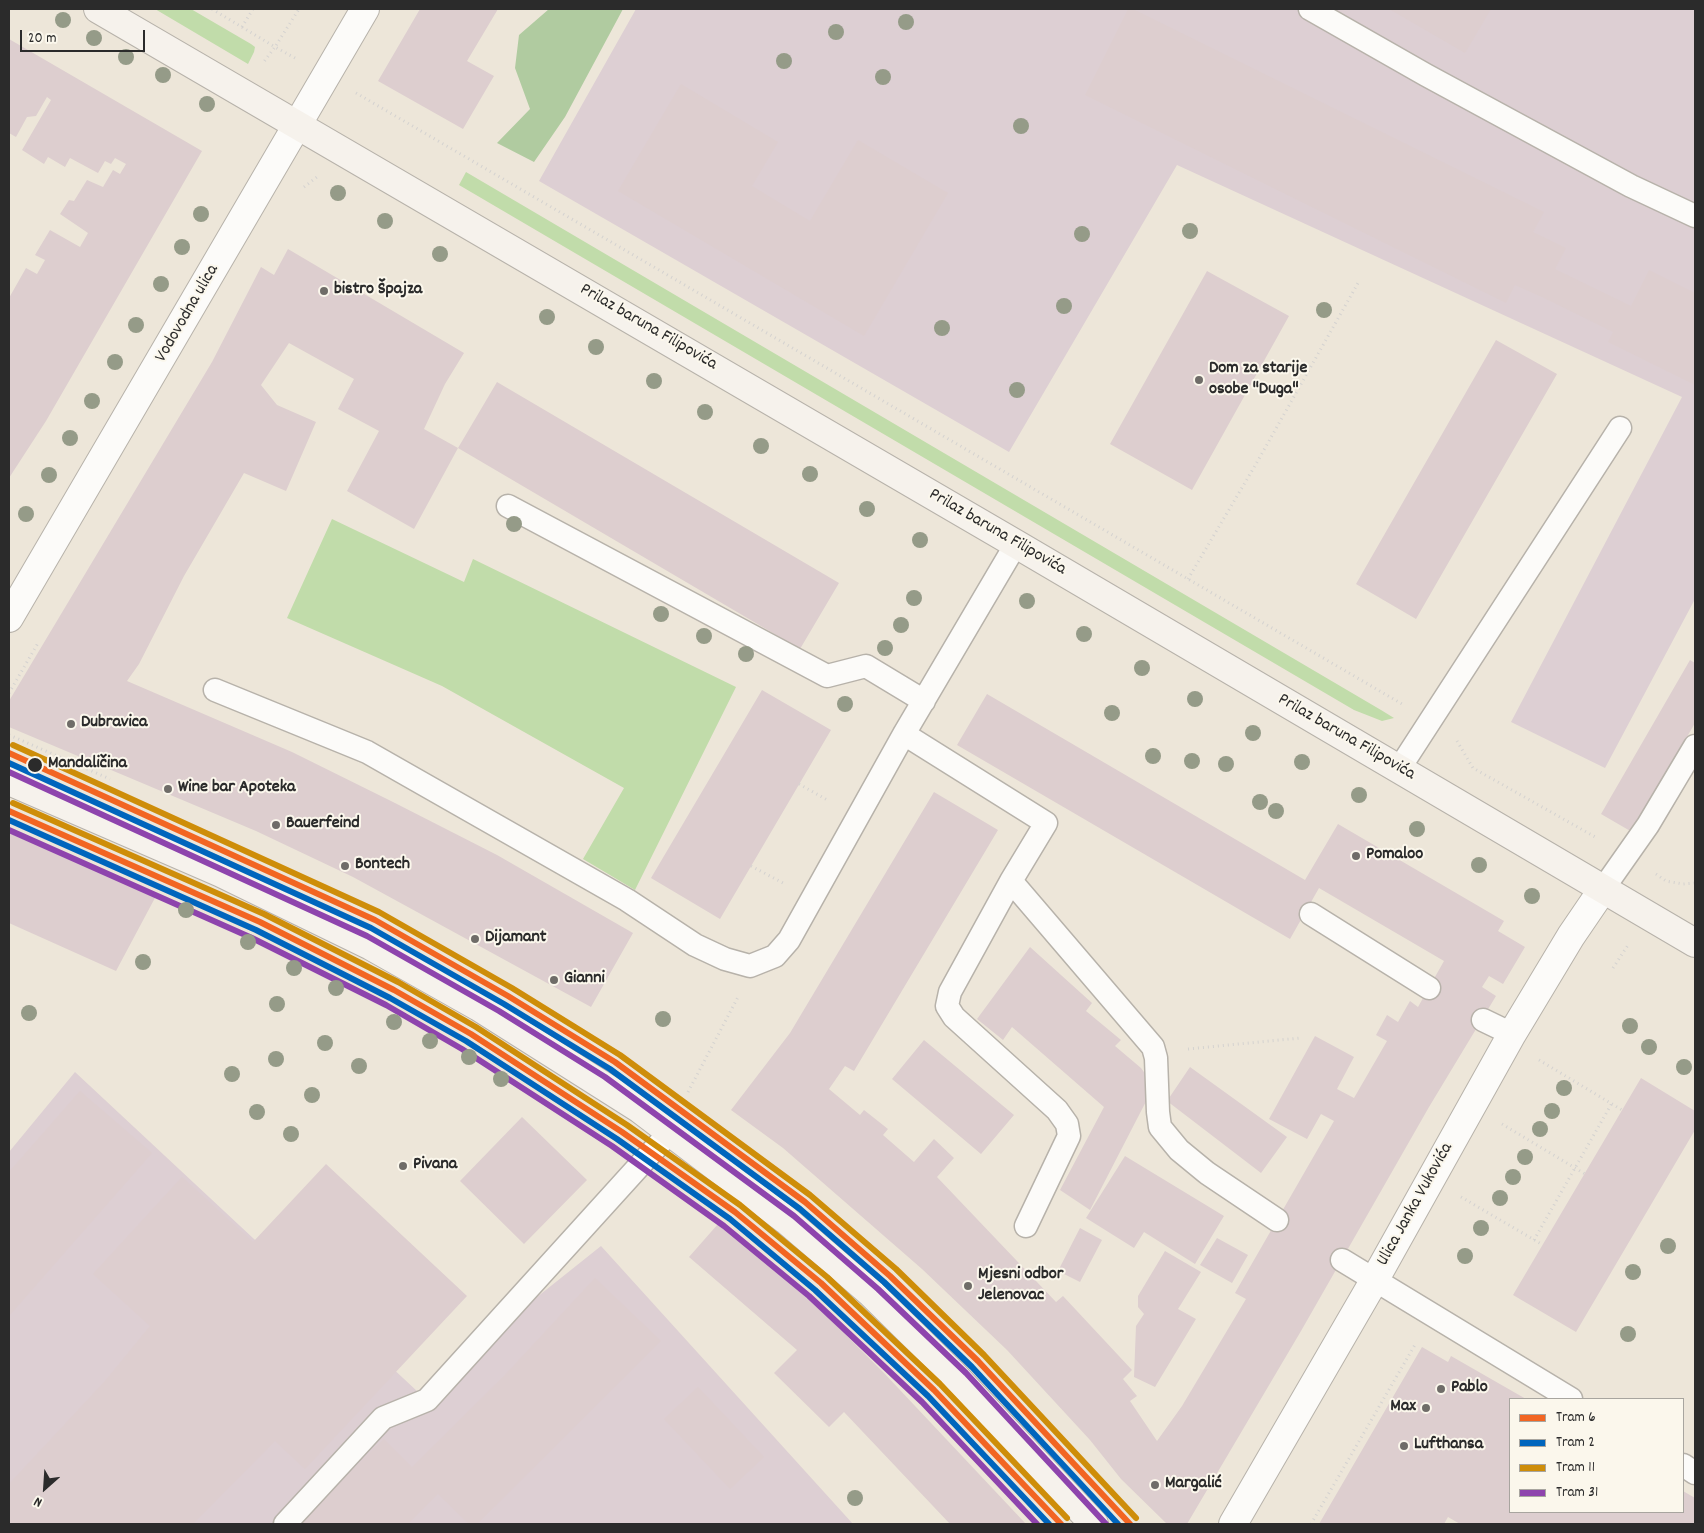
<!DOCTYPE html>
<html>
<head>
<meta charset="utf-8">
<style>
	body { margin:0 }
	#map { position:relative; width:1704px; height:1533px; overflow:hidden; background:#ede6d9; font-family:Dekko,sans-serif }
	canvas { display:block }
	.frame { position:absolute; inset:0; border:10px solid #2b2b2b; pointer-events:none }
	.legend { position:absolute; left:1509px; top:1398px; width:175px; height:115px; box-sizing:border-box; background:#fbf7ec; border:1px solid #a8a59f; margin:0; padding:6px 9px; list-style:none; font-size:15px; color:#2b2b2b }
	.legend li { display:flex; align-items:center; gap:10px; height:25px }
	.legend b { width:25px; border:1px solid #a8a59f }
	.north { position:absolute; left:20px; top:1463px; width:50px; height:50px; -webkit-text-stroke:4px #fbf7ec; paint-order:stroke; rotate:206deg; font-size:14px; font-weight:700; line-height:20px; text-align:center; color:#2b2b2b }
	.north::after { content:''; display:block; margin:auto; width:18px; height:22px; background:#2b2b2b; clip-path:polygon(50% 0,100% 100%,50% 72%,0 100%) }
	.scale { position:absolute; left:20px; top:30px; width:125px; height:22px; box-sizing:border-box; border:2px solid #2b2b2b; border-top:0; padding-left:6px; font-size:15px; line-height:18px; white-space:nowrap; color:#2b2b2b; -webkit-text-stroke:4px #fbf7ec; paint-order:stroke }
</style>
</head>
<body>
<div id="map">
<canvas width="1704" height="1533"></canvas>
<div class="frame"></div>
<ul class="legend">
<li><b style="height:6px;background:#f26522"></b>Tram 6</li>
<li><b style="height:6px;background:#0065bd"></b>Tram 2</li>
<li><b style="height:6px;background:#ce8d09"></b>Tram 11</li>
<li><b style="height:6px;background:#8e44ad"></b>Tram 31</li>
</ul>
<div class="north">N</div>
<div class="scale">20 m</div>
</div>
<script>
const ctx = document.querySelector('canvas').getContext('2d');
ctx.lineJoin = 'round';
function fillPath(path, color) { ctx.fillStyle = color; ctx.fill(path, 'evenodd'); }
const toPath = rows => new Path2D(rows.map(r => 'M' + r).join(''));
function stroke(path, color, width, dash) { ctx.strokeStyle = color; ctx.lineWidth = width; ctx.lineCap = dash ? 'butt' : 'round'; ctx.setLineDash(dash || []); ctx.stroke(path); }
function label(font, color, halo, rows, align = 'center') {
  ctx.font = font + ' Dekko,sans-serif'; ctx.lineWidth = 4; ctx.setLineDash([]); ctx.textBaseline = 'middle'; ctx.strokeStyle = halo; ctx.fillStyle = color; for (const [text, x, y, turn = 0] of rows) {
    ctx.save(); ctx.translate(x, y); ctx.rotate((+turn || 0) * Math.PI / 180); ctx.textAlign = isNaN(turn) ? turn : align; if (halo) ctx.strokeText(text, 0, 0); ctx.fillText(text, 0, 0); ctx.restore();
  }
}
const industrial = toPath([
	[636,9,1695,9,1695,599,1605,768,1511,722,1682,397,1177,165,1009,452,539,181],
	[75,1072,418,1392,601,1246,853,1524,9,1524,9,1152]
]);
const green = toPath([
	[155,9,191,9,251,44,255,47,254,52,248,64],
	[466,172,1381,710,1394,718,1382,721,1354,710,459,185],
	[332,519,464,582,473,559,736,687,635,890,583,859,624,788,442,686,287,618]
]);
const forest = toPath([
	[549,9,623,9,565,117,534,162,497,143,530,109,515,68,519,35]
]);
const building = toPath([
	[420,9,498,9,467,61,494,76,463,129,378,81],
	[1128,9,1133,9,1544,212,1533,232,1566,248,1555,269,1631,306,1649,270,1695,293,1695,385,1608,342,1613,332,1542,297,1515,285,1506,303,1085,95],
	[1389,9,1491,9,1465,53],
	[9,39,202,151,46,421,9,478,9,298,26,268,37,274,45,260,35,255,50,230,80,247,88,233,60,214,69,200,74,201,87,180,103,187,113,170,120,174,126,164,115,158,111,164,105,161,98,173,70,158,65,167,48,157,44,164,22,150,51,100,47,97,36,116,27,117,16,137,9,133],
	[681,84,778,142,752,186,810,221,858,140,948,193,864,336,618,191],
	[288,249,464,353,445,384,424,429,458,448,414,529,347,491,379,431,338,409,354,379,289,343,261,385,277,405,316,422,286,491,244,473,184,576,139,664,127,681,292,752,393,802,497,855,633,933,591,1007,353,877,256,831,9,727,9,701,212,362,261,267,274,275],
	[1207,271,1289,316,1192,490,1110,444],
	[1496,340,1557,374,1416,619,1356,584],
	[497,382,839,583,800,649,458,448],
	[1690,660,1695,663,1695,723,1632,832,1601,814],
	[762,690,831,730,720,919,651,878],
	[987,694,1305,880,1338,824,1504,921,1498,931,1525,947,1503,984,1489,976,1482,987,1496,996,1429,1107,1301,1331,1187,1524,1167,1524,1121,1479,1090,1440,1007,1350,922,1269,783,1148,731,1110,790,1033,934,792,998,830,854,1071,845,1066,829,1089,860,1115,864,1110,888,1129,883,1135,914,1162,934,1139,954,1158,937,1177,1056,1302,1063,1296,1132,1370,1123,1379,1137,1396,1130,1401,1157,1441,1182,1406,1246,1299,1235,1293,1334,1121,1321,1114,1307,1139,1269,1119,1315,1036,1354,1057,1337,1089,1354,1098,1387,1041,1376,1035,1387,1015,1398,1022,1410,1001,1418,1007,1444,961,1319,888,1290,939,957,745],
	[9,833,156,896,116,971,9,923],
	[1030,947,1092,1003,1086,1011,1121,1040,1115,1046,1141,1068,1154,1086,1090,1210,1060,1190,1104,1107,1012,1027,1003,1040,977,1019],
	[924,1040,1014,1115,981,1154,892,1079],
	[1190,1067,1287,1137,1261,1173,1167,1101],
	[1641,1078,1695,1111,1695,1130,1576,1332,1513,1295],
	[80,1091,152,1153,9,1316,9,1172],
	[522,1117,587,1180,524,1244,460,1181],
	[1125,1156,1224,1216,1195,1264,1144,1232,1134,1248,1086,1218],
	[326,1164,467,1296,305,1469,275,1441,193,1524,9,1524,9,1484,105,1381,150,1326,93,1274,182,1177,253,1242],
	[718,1224,774,1269,829,1318,884,1373,1026,1524,950,1524,844,1412,829,1427,774,1373,797,1350,689,1257],
	[1080,1228,1102,1240,1080,1282,1058,1271],
	[1217,1238,1248,1255,1232,1283,1200,1265],
	[1165,1251,1201,1272,1178,1309,1196,1319,1155,1387,1134,1377,1136,1326,1144,1314,1138,1307,1138,1296],
	[595,1278,661,1341,477,1524,469,1524,438,1494,408,1524,298,1524,384,1439,412,1467,504,1376],
	[1422,1347,1448,1362,1451,1356,1526,1399,1510,1399,1510,1512,1683,1512,1683,1491,1695,1498,1695,1524,1460,1524,1448,1517,1444,1524,1319,1524],
	[698,1387,764,1457,730,1489,664,1419]
]);
const path = toPath([
	[212,9,275,47,263,63],
	[242,27,253,9],
	[295,58,275,47,299,9],
	[356,93,1402,704],
	[304,187,317,177],
	[1188,579,1256,464,1358,283],
	[9,693,38,643],
	[9,735,110,779],
	[1457,741,1473,768,1597,838],
	[799,784,829,801],
	[751,866,783,883],
	[1656,874,1666,881,1683,884,1695,883],
	[1613,968,1628,945],
	[1188,1049,1300,1038],
	[1539,1060,1622,1110],
	[688,1092,738,997],
	[1502,1124,1585,1174],
	[1461,1197,1543,1245],
	[1534,1240,1612,1103],
	[1311,1524,1416,1343]
]);
const lane = toPath([
	[1310,9,1426,75,1631,186,1695,216],
	[508,506,827,676,866,666,924,701],
	[215,690,367,752,627,900,695,945,725,959,750,966,775,956,789,940,904,734,1016,544],
	[904,734,1046,823,1011,881,1153,1047,1156,1058,1158,1112,1160,1127,1179,1150,1207,1173,1277,1220],
	[1399,769,1620,428],
	[1011,881,950,992,947,1006,954,1017,1057,1110,1067,1124,1069,1136,1026,1226],
	[1603,889,1648,825,1695,746],
	[1311,914,1429,988],
	[1483,1020,1512,1034],
	[1342,1260,1571,1399],
	[1683,1465,1695,1473],
	[285,1524,383,1418,427,1400,670,1132]
]);
const street = toPath([
	[9,618,365,9],
	[1233,1524,1374,1281,1512,1034,1571,936,1603,889]
]);
const secondary = toPath([
	[98,9,1016,544,1695,943],
	[9,781,221,873,371,946,479,1007,640,1109,786,1220,872,1294,953,1374,1094,1524]
]);
const tram1 = toPath([
	[9,753,375,920,508,996,615,1062,805,1202,890,1276,978,1361,1130,1524],
	[9,811,260,922,394,990,471,1034,622,1132,735,1212,821,1283,934,1390,1061,1524]
]);
const tram2 = toPath([
	[9,763,371,928,504,1004,610,1069,800,1209,884,1282,972,1367,1118,1524],
	[9,820,256,930,390,998,466,1041,617,1139,730,1219,815,1290,928,1396,1049,1524]
]);
const tram3 = toPath([
	[13,745,379,912,512,988,620,1055,810,1195,896,1269,984,1355,1136,1518],
	[13,803,264,914,398,982,476,1027,627,1125,740,1205,827,1277,940,1384,1067,1518]
]);
const tram4 = toPath([
	[9,772,367,936,499,1011,605,1077,794,1216,878,1289,966,1373,1106,1524],
	[9,830,252,938,386,1005,462,1049,612,1146,724,1226,809,1296,922,1402,1037,1524]
]);
const trees = [
	[63,20],
	[906,22],
	[836,32],
	[94,38],
	[126,57],
	[784,61],
	[163,75],
	[883,77],
	[207,104],
	[1021,126],
	[338,193],
	[201,214],
	[385,221],
	[1190,231],
	[1082,234],
	[182,247],
	[440,254],
	[161,284],
	[1064,306],
	[1324,310],
	[547,317],
	[136,325],
	[942,328],
	[596,347],
	[115,362],
	[654,381],
	[1017,390],
	[92,401],
	[705,412],
	[70,438],
	[761,446],
	[810,474],
	[49,475],
	[867,509],
	[26,514],
	[514,524],
	[920,540],
	[914,598],
	[1027,601],
	[661,614],
	[901,625],
	[1084,634],
	[704,636],
	[885,648],
	[746,654],
	[1142,668],
	[1195,699],
	[845,704],
	[1112,713],
	[1253,733],
	[1153,756],
	[1192,761],
	[1302,762],
	[1226,764],
	[1359,795],
	[1260,802],
	[1276,811],
	[1417,829],
	[1479,865],
	[1532,896],
	[186,910],
	[248,942],
	[143,962],
	[294,968],
	[336,988],
	[277,1004],
	[29,1013],
	[663,1019],
	[394,1022],
	[1630,1026],
	[430,1041],
	[325,1043],
	[1649,1047],
	[469,1057],
	[276,1059],
	[359,1066],
	[1684,1067],
	[232,1074],
	[501,1079],
	[1564,1088],
	[312,1095],
	[1552,1111],
	[257,1112],
	[1540,1129],
	[291,1134],
	[1525,1157],
	[1513,1177],
	[1500,1198],
	[1481,1228],
	[1668,1246],
	[1465,1256],
	[1633,1272],
	[1628,1334],
	[855,1498]
];
const markers = [
	[324,291,5,"#6f6c68"],
	[1199,380,5,"#6f6c68"],
	[71,724,5,"#6f6c68"],
	[35,765,8,"#2b2b2b"],
	[168,789,5,"#6f6c68"],
	[276,825,5,"#6f6c68"],
	[1356,856,5,"#6f6c68"],
	[345,866,5,"#6f6c68"],
	[475,939,5,"#6f6c68"],
	[554,980,5,"#6f6c68"],
	[403,1166,5,"#6f6c68"],
	[968,1286,5,"#6f6c68"],
	[1441,1389,5,"#6f6c68"],
	[1426,1408,5,"#6f6c68"],
	[1404,1446,5,"#6f6c68"],
	[1155,1485,5,"#6f6c68"]
];
const poiNames = [
	["bistro Špajza",334,291],
	["Dom za starije",1209,370],
	["osobe \"Duga\"",1209,391],
	["Dubravica",81,724],
	["Wine bar Apoteka",178,789],
	["Bauerfeind",286,825],
	["Pomaloo",1366,856],
	["Bontech",355,866],
	["Dijamant",485,939],
	["Gianni",564,980],
	["Pivana",413,1166],
	["Mjesni odbor",978,1276],
	["Jelenovac",978,1297],
	["Pablo",1451,1389],
	["Max",1416,1408,"right"],
	["Lufthansa",1414,1446],
	["Margalić",1165,1485]
];
const streetNames = [
	["Vodovodna ulica",188,314,-60],
	["Prilaz baruna Filipovića",648,328,30],
	["Prilaz baruna Filipovića",997,533,30],
	["Prilaz baruna Filipovića",1346,738,30],
	["Ulica Janka Vukovića",1416,1205,-61]
];
const stopNames = [
	["Mandaličina",48,765]
];
fillPath(industrial, '#ddcfd3');
fillPath(green, '#c1dcaa');
fillPath(forest, '#b0cba0');
fillPath(building, '#ddcecf');
stroke(lane, '#b7b2aa', 25);
stroke(street, '#b7b2aa', 30);
stroke(secondary, '#b7b2aa', 30);
stroke(path, '#d4d2d0', 3, [1, 4]);
stroke(lane, '#fcfbf9', 22);
stroke(street, '#fcfbf9', 28);
stroke(secondary, '#f6f2ec', 28);
stroke(tram1, '#f26522', 6);
stroke(tram2, '#0065bd', 6);
stroke(tram3, '#ce8d09', 6);
stroke(tram4, '#8e44ad', 6);
ctx.fillStyle = '#959b88';
for (const [x, y] of trees) { ctx.beginPath(); ctx.arc(x, y, 8, 0, 2 * Math.PI); ctx.fill(); }
for (const [x, y, r, color] of markers) { const dot = new Path2D(); dot.arc(x, y, r, 0, 2 * Math.PI); ctx.fillStyle = color; ctx.fill(dot); stroke(dot, '#fbf7ec', 2); }
label('bold 18px', '#2b2b2b', '#fbf7ec', poiNames, 'left');
label('18px', '#2b2b2b', '#fbf7ec', streetNames);
label('bold 18px', '#2b2b2b', '#fbf7ec', stopNames, 'left');
</script>
</body>
</html>
